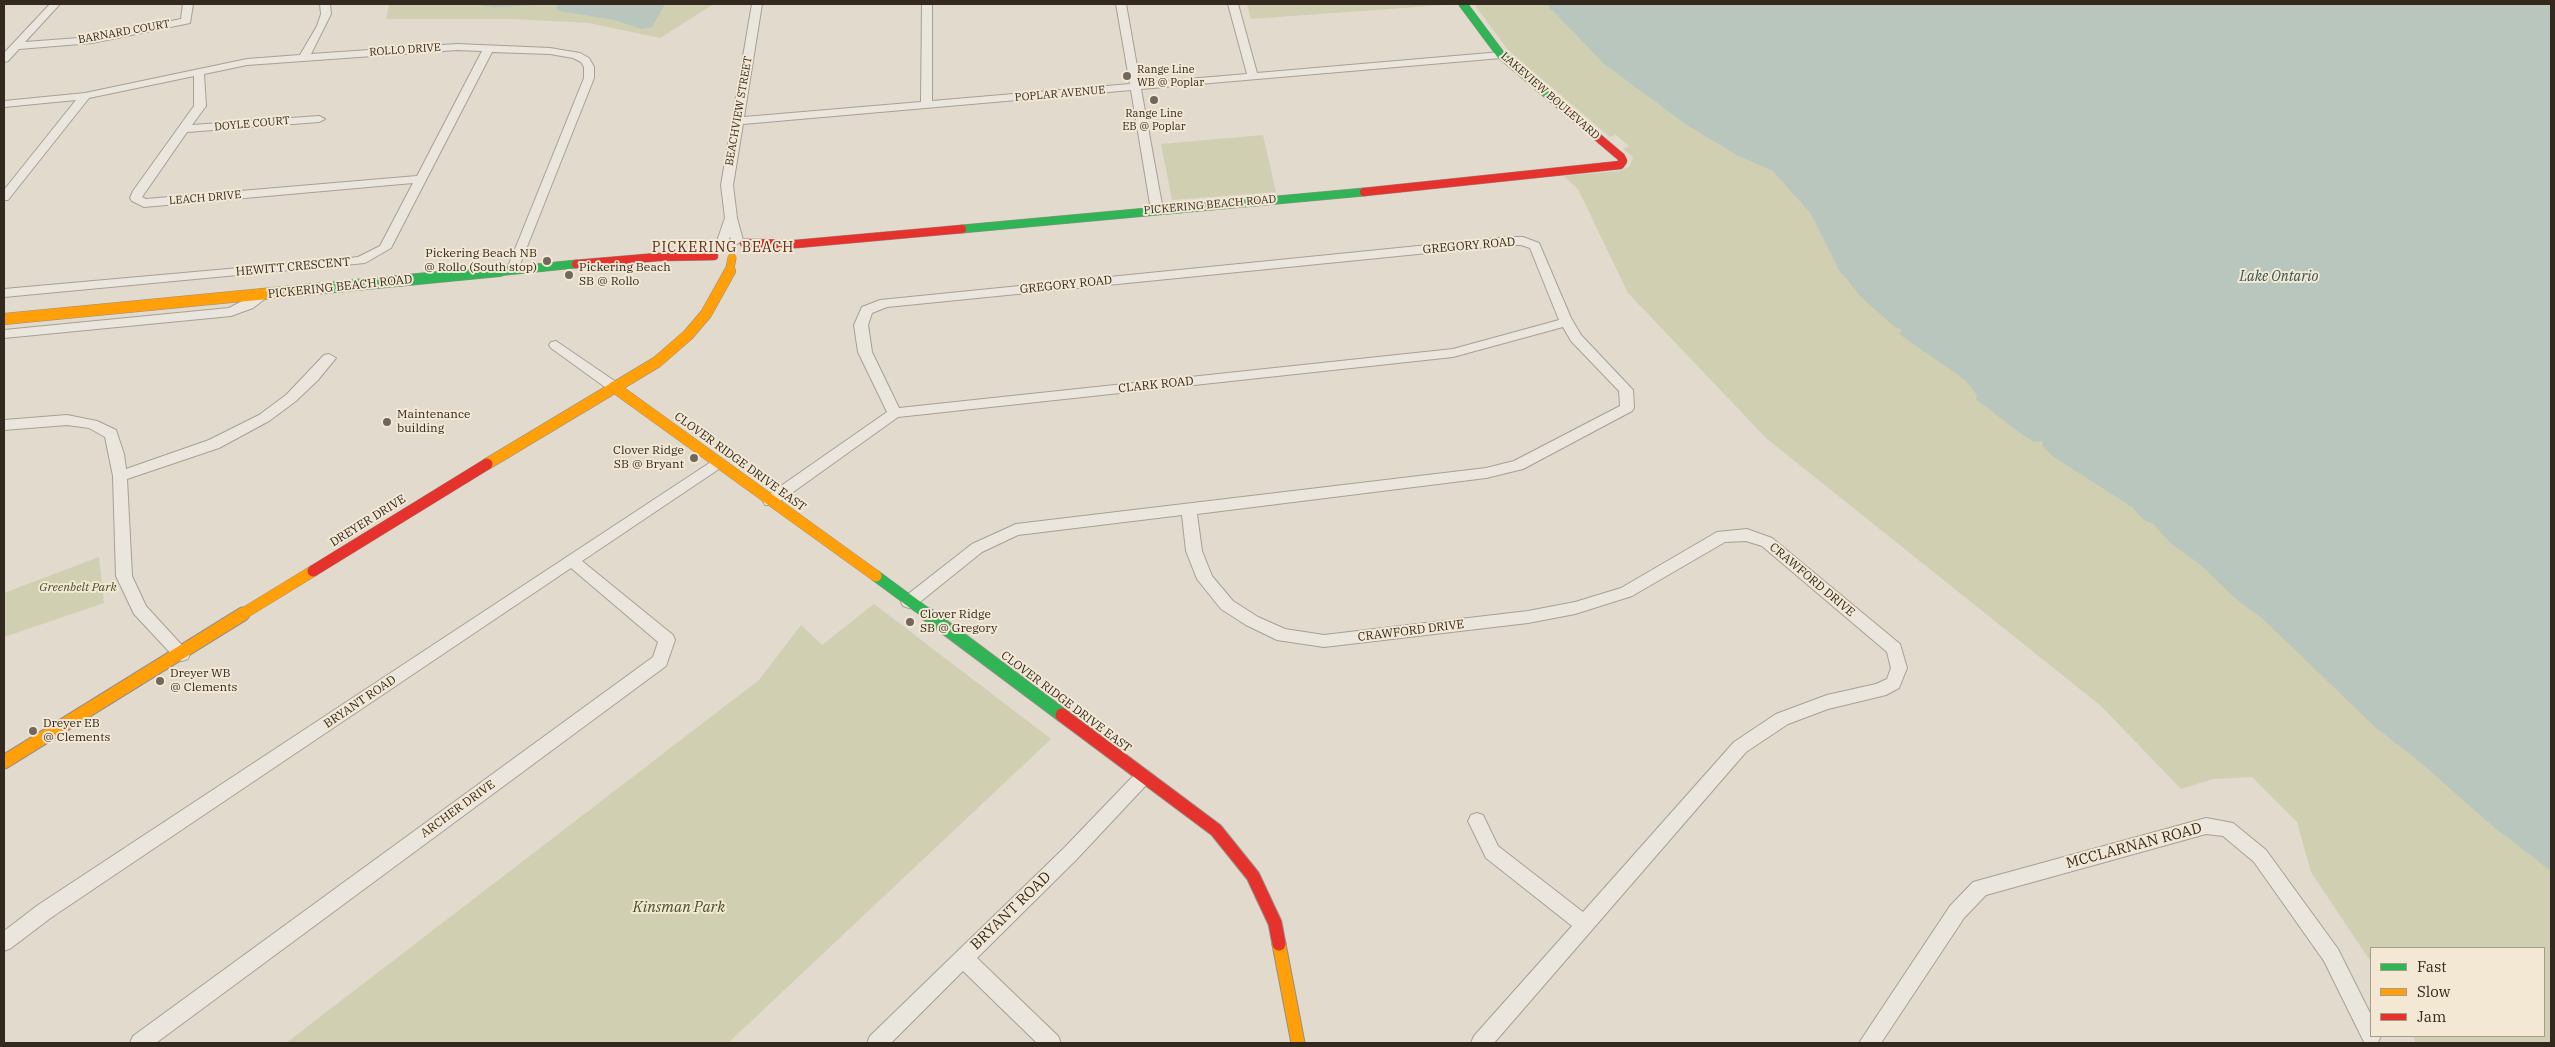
<!DOCTYPE html>
<html>
<head>
<meta charset="utf-8">
<style>
	body { margin:0 }
	#map { position:relative; width:2555px; height:1047px; overflow:hidden; background:#e1dacd; font-family:"IBM Plex Serif",serif }
	canvas { display:block }
	.frame { position:absolute; inset:0; border:5px solid #34291f; pointer-events:none }
	.legend { position:absolute; left:2370px; top:947px; width:175px; height:90px; box-sizing:border-box; background:#f2e8d4; border:1px solid #a69c8c; margin:0; padding:6px 9px; list-style:none; font-size:15px; color:#34291f }
	.legend li { display:flex; align-items:center; gap:10px; height:25px }
	.legend b { width:25px; border:1px solid #a69c8c }
</style>
</head>
<body>
<div id="map">
<canvas width="2555" height="1047"></canvas>
<div class="frame"></div>
<ul class="legend">
<li><b style="height:6px;background:#30b455"></b>Fast</li>
<li><b style="height:6px;background:#ff9f0a"></b>Slow</li>
<li><b style="height:6px;background:#e5322d"></b>Jam</li>
</ul>
</div>
<script>
const ctx = document.querySelector('canvas').getContext('2d');
ctx.lineJoin = 'round';
function fillPath(path, color) { ctx.fillStyle = color; ctx.fill(path, 'evenodd'); }
const toPath = rows => new Path2D(rows.map(r => 'M' + r).join(''));
function stroke(path, color, width, dash) { ctx.strokeStyle = color; ctx.lineWidth = width; ctx.lineCap = dash ? 'butt' : 'round'; ctx.setLineDash(dash || []); ctx.stroke(path); }
function label(font, color, halo, rows, align = 'center') {
  ctx.font = font + ' "IBM Plex Serif",serif'; ctx.lineWidth = 4; ctx.setLineDash([]); ctx.textBaseline = 'middle'; ctx.strokeStyle = halo; ctx.fillStyle = color; for (const [text, x, y, turn = 0] of rows) {
    ctx.save(); ctx.translate(x, y); ctx.rotate((+turn || 0) * Math.PI / 180); ctx.textAlign = isNaN(turn) ? turn : align; if (halo) ctx.strokeText(text, 0, 0); ctx.fillText(text, 0, 0); ctx.restore();
  }
}
const green = toPath([
	[389,4,714,4,660,38,589,23,514,19,386,19],
	[1247,4,1458,4,1251,19],
	[1474,4,1546,4,1604,64,1685,124,1738,156,1773,171,1813,204,1846,280,1953,368,2126,496,2551,863,2551,1043,2416,1043,2413,1036,2544,1036,2544,948,2371,948,2371,962,2311,872,2297,822,2252,777,2213,779,2181,789,2101,706,1767,439,1628,293,1578,189,1564,176,1620,171,1630,166,1633,157,1623,149,1629,146,1616,135,1610,137,1508,50],
	[1263,135,1276,192,1172,200,1161,144],
	[99,557,104,603,4,637,4,593],
	[874,604,1051,739,728,1043,286,1043,759,680,801,625,822,645]
]);
const water = toPath([
	[558,4,665,4,652,27,641,29,615,20,559,11,556,8],
	[1546,4,2551,4,2551,871,2489,823,2419,761,2376,728,2263,619,2237,600,2201,565,2170,543,2154,524,2144,520,2132,507,2054,457,2042,446,2043,441,2034,442,2020,433,1976,399,1977,395,1965,380,1902,336,1899,333,1902,330,1895,327,1861,297,1839,270,1811,214,1773,171,1738,156,1685,124,1604,64]
]);
const stream = toPath([
	[481,4,494,6,535,4]
]);
const street = toPath([
	[50,4,60,4,25,42,92,37,181,19,183,4,193,4,190,23,92,43,19,49,8,61,4,62,4,53,50,4],
	[320,4,330,4,331,14,311,54,457,44,550,48,580,53,589,58,594,67,594,78,517,272,509,272,507,269,584,78,584,67,581,62,573,58,550,54,492,52,391,248,365,263,4,297,4,289,340,259,358,257,380,246,413,183,144,207,132,201,130,198,133,191,194,106,194,76,89,98,8,200,4,200,4,190,76,100,4,107,4,101,85,93,247,59,300,55,317,26,321,14,320,4],
	[457,50,482,51,417,176,146,199,142,197,187,132,319,122,325,119,319,116,192,125,206,106,204,74,247,65,457,50],
	[752,4,762,4,744,117,921,102,922,4,932,4,932,101,1130,84,1116,4,1126,4,1140,83,1247,74,1228,4,1238,4,1257,73,1501,52,1506,55,1501,58,1141,89,1163,210,1157,214,1151,210,1131,90,743,124,733,185,737,218,743,240,737,244,733,243,730,237,727,244,723,245,717,241,725,218,721,185,752,4],
	[1508,237,1523,237,1539,243,1571,318,1581,335,1633,390,1634,408,1632,411,1523,469,1486,478,1197,514,1202,551,1212,576,1233,601,1258,617,1285,629,1324,635,1528,611,1575,602,1621,588,1717,532,1747,529,1772,538,1900,644,1907,668,1899,688,1886,695,1828,709,1788,724,1746,752,1494,1043,1471,1043,1474,1036,1572,926,1486,858,1468,821,1471,815,1477,813,1483,815,1498,846,1583,912,1734,742,1776,714,1827,695,1876,684,1887,679,1891,668,1887,652,1762,546,1746,541,1725,542,1632,596,1575,614,1528,623,1324,647,1277,640,1246,625,1221,609,1197,579,1186,551,1182,515,1018,535,982,552,915,606,909,608,903,606,901,602,903,598,972,544,1016,524,1486,468,1514,461,1620,406,1619,391,1571,341,1563,327,1453,357,898,417,775,505,765,505,763,501,765,497,887,412,858,352,854,325,862,307,880,300,1508,237],
	[1508,245,1521,245,1530,248,1559,320,1453,349,899,408,872,352,868,325,872,313,887,307,1508,245],
	[261,291,267,295,266,298,253,308,231,316,4,338,4,330,229,308,261,291],
	[556,341,619,384,621,387,619,390,609,390,551,348,549,345,551,342,556,341],
	[329,354,336,358,318,380,296,401,269,421,219,448,127,479,132,576,146,606,190,654,188,659,182,661,176,659,134,614,116,576,113,476,105,437,89,428,67,425,4,430,4,420,67,415,97,421,116,430,124,454,126,469,209,440,259,415,286,395,324,355,329,354],
	[717,458,724,463,722,467,582,561,673,635,675,640,666,666,156,1043,130,1043,133,1036,653,657,658,642,571,568,52,917,11,948,4,951,4,931,38,905,717,458],
	[1143,769,1149,772,1152,777,1149,782,1076,860,977,958,1058,1036,1061,1043,1037,1043,963,971,891,1043,867,1043,870,1036,1064,848,1137,772,1143,769],
	[2206,818,2233,823,2266,850,2338,949,2371,1015,2371,1036,2381,1036,2378,1042,2364,1042,2324,961,2254,862,2223,836,2206,834,1986,895,1964,918,1881,1043,1859,1043,1950,906,1973,882,2206,818]
]);
const fastFar2 = toPath([
	[1463,4,1501,55,1568,112],
	[962,229,1364,192],
	[487,273,576,264]
]);
const fastFar1 = toPath([
	[304,290,500,271],
	[876,576,929,615]
]);
const fast = toPath([
	[927,614,1062,715]
]);
const slowFar2 = toPath([
	[729,273,732,258]
]);
const slowFar1 = toPath([
	[4,319,304,290],
	[614,387,876,576],
	[487,464,657,362,688,335,706,314,730,271],
	[241,615,313,571]
]);
const slow = toPath([
	[4,762,243,614],
	[1279,944,1298,1043]
]);
const jamFar2 = toPath([
	[1364,192,1620,165,1623,161,1621,157,1568,112],
	[744,243,796,244,962,229],
	[576,264,658,257,714,256]
]);
const jamFar1 = toPath([
	[313,571,487,464]
]);
const jam = toPath([
	[1062,715,1216,830,1253,876,1275,923,1279,944]
]);
const markers = [
	[1127,76,5,"#71675c"],
	[1154,100,5,"#71675c"],
	[547,261,5,"#71675c"],
	[569,275,5,"#71675c"],
	[387,422,5,"#71675c"],
	[694,458,5,"#71675c"],
	[910,622,5,"#71675c"],
	[160,681,5,"#71675c"],
	[33,731,5,"#71675c"]
];
const farStreetnames = [
	["BARNARD COURT",124,32,-10],
	["ROLLO DRIVE",405,50,-4],
	["POPLAR AVENUE",1060,94,-5],
	["LAKEVIEW BOULEVARD",1550,96,41],
	["BEACHVIEW STREET",739,111,-80],
	["DOYLE COURT",252,124,-5],
	["LEACH DRIVE",205,198,-5],
	["PICKERING BEACH ROAD",1210,205,-5]
];
const farPoinames = [
	["Range Line",1137,70],
	["WB @ Poplar",1137,83],
	["Range Line",1154,114,"center"],
	["EB @ Poplar",1154,127,"center"]
];
const streetNames = [
	["GREGORY ROAD",1469,246,-5],
	["HEWITT CRESCENT",293,267,-5],
	["GREGORY ROAD",1066,285,-6],
	["PICKERING BEACH ROAD",340,287,-6],
	["CLARK ROAD",1156,385,-6],
	["CLOVER RIDGE DRIVE EAST",740,462,36],
	["DREYER DRIVE",368,521,-32],
	["CRAWFORD DRIVE",1812,580,40],
	["CRAWFORD DRIVE",1411,631,-7],
	["BRYANT ROAD",360,702,-34],
	["CLOVER RIDGE DRIVE EAST",1066,702,37],
	["ARCHER DRIVE",458,809,-36]
];
const poiNames = [
	["Pickering Beach NB",537,254,"right"],
	["@ Rollo (South stop)",537,268,"right"],
	["Pickering Beach",579,268],
	["SB @ Rollo",579,282],
	["Maintenance",397,415],
	["building",397,429],
	["Clover Ridge",684,451,"right"],
	["SB @ Bryant",684,465,"right"],
	["Clover Ridge",920,615],
	["SB @ Gregory",920,629],
	["Dreyer WB",170,674],
	["@ Clements",170,688],
	["Dreyer EB",43,724],
	["@ Clements",43,738]
];
const parkNames = [
	["Greenbelt Park",78,588]
];
const neighbourhoodNames = [
	["PICKERING BEACH",723,248]
];
const waterNames = [
	["Lake Ontario",2279,277]
];
const nearStreetnames = [
	["MCCLARNAN ROAD",2134,846,-15],
	["BRYANT ROAD",1011,911,-44]
];
const nearParknames = [
	["Kinsman Park",679,908]
];
fillPath(green, '#d0cfb1');
fillPath(water, '#b8c6bd');
stroke(stream, '#b8c6bd', 2.5);
stroke(street, '#a6a096', 2);
stroke(fastFar2, '#968f86', 9);
stroke(fastFar1, '#968f86', 12);
stroke(fast, '#968f86', 15);
stroke(slowFar2, '#968f86', 9);
stroke(slowFar1, '#968f86', 12);
stroke(slow, '#968f86', 15);
stroke(jamFar2, '#968f86', 9);
stroke(jamFar1, '#968f86', 12);
stroke(jam, '#968f86', 15);
fillPath(street, '#eae6de');
stroke(fastFar2, '#30b455', 8);
stroke(fastFar1, '#30b455', 11);
stroke(fast, '#30b455', 13);
stroke(slowFar2, '#ff9f0a', 8);
stroke(slowFar1, '#ff9f0a', 11);
stroke(slow, '#ff9f0a', 13);
stroke(jamFar2, '#e5322d', 8);
stroke(jamFar1, '#e5322d', 11);
stroke(jam, '#e5322d', 13);
for (const [x, y, r, color] of markers) { const dot = new Path2D(); dot.arc(x, y, r, 0, 2 * Math.PI); ctx.fillStyle = color; ctx.fill(dot); stroke(dot, '#f2e8d4', 2); }
label('11px', '#34291f', '#f2e8d4', farStreetnames);
label('11px', '#34291f', '#f2e8d4', farPoinames, 'left');
label('12px', '#34291f', '#f2e8d4', streetNames);
label('12px', '#34291f', '#f2e8d4', poiNames, 'left');
label('italic 12px', '#464e28', '#f2e8d4', parkNames);
ctx.letterSpacing = '1px';
label('14px', '#5c2d23', '#f2e8d4', neighbourhoodNames);
ctx.letterSpacing = '0px';
label('italic 14px', '#30524f', '#f2e8d4', waterNames);
label('15px', '#34291f', '#f2e8d4', nearStreetnames);
label('italic 15px', '#464e28', '#f2e8d4', nearParknames);
</script>
</body>
</html>
